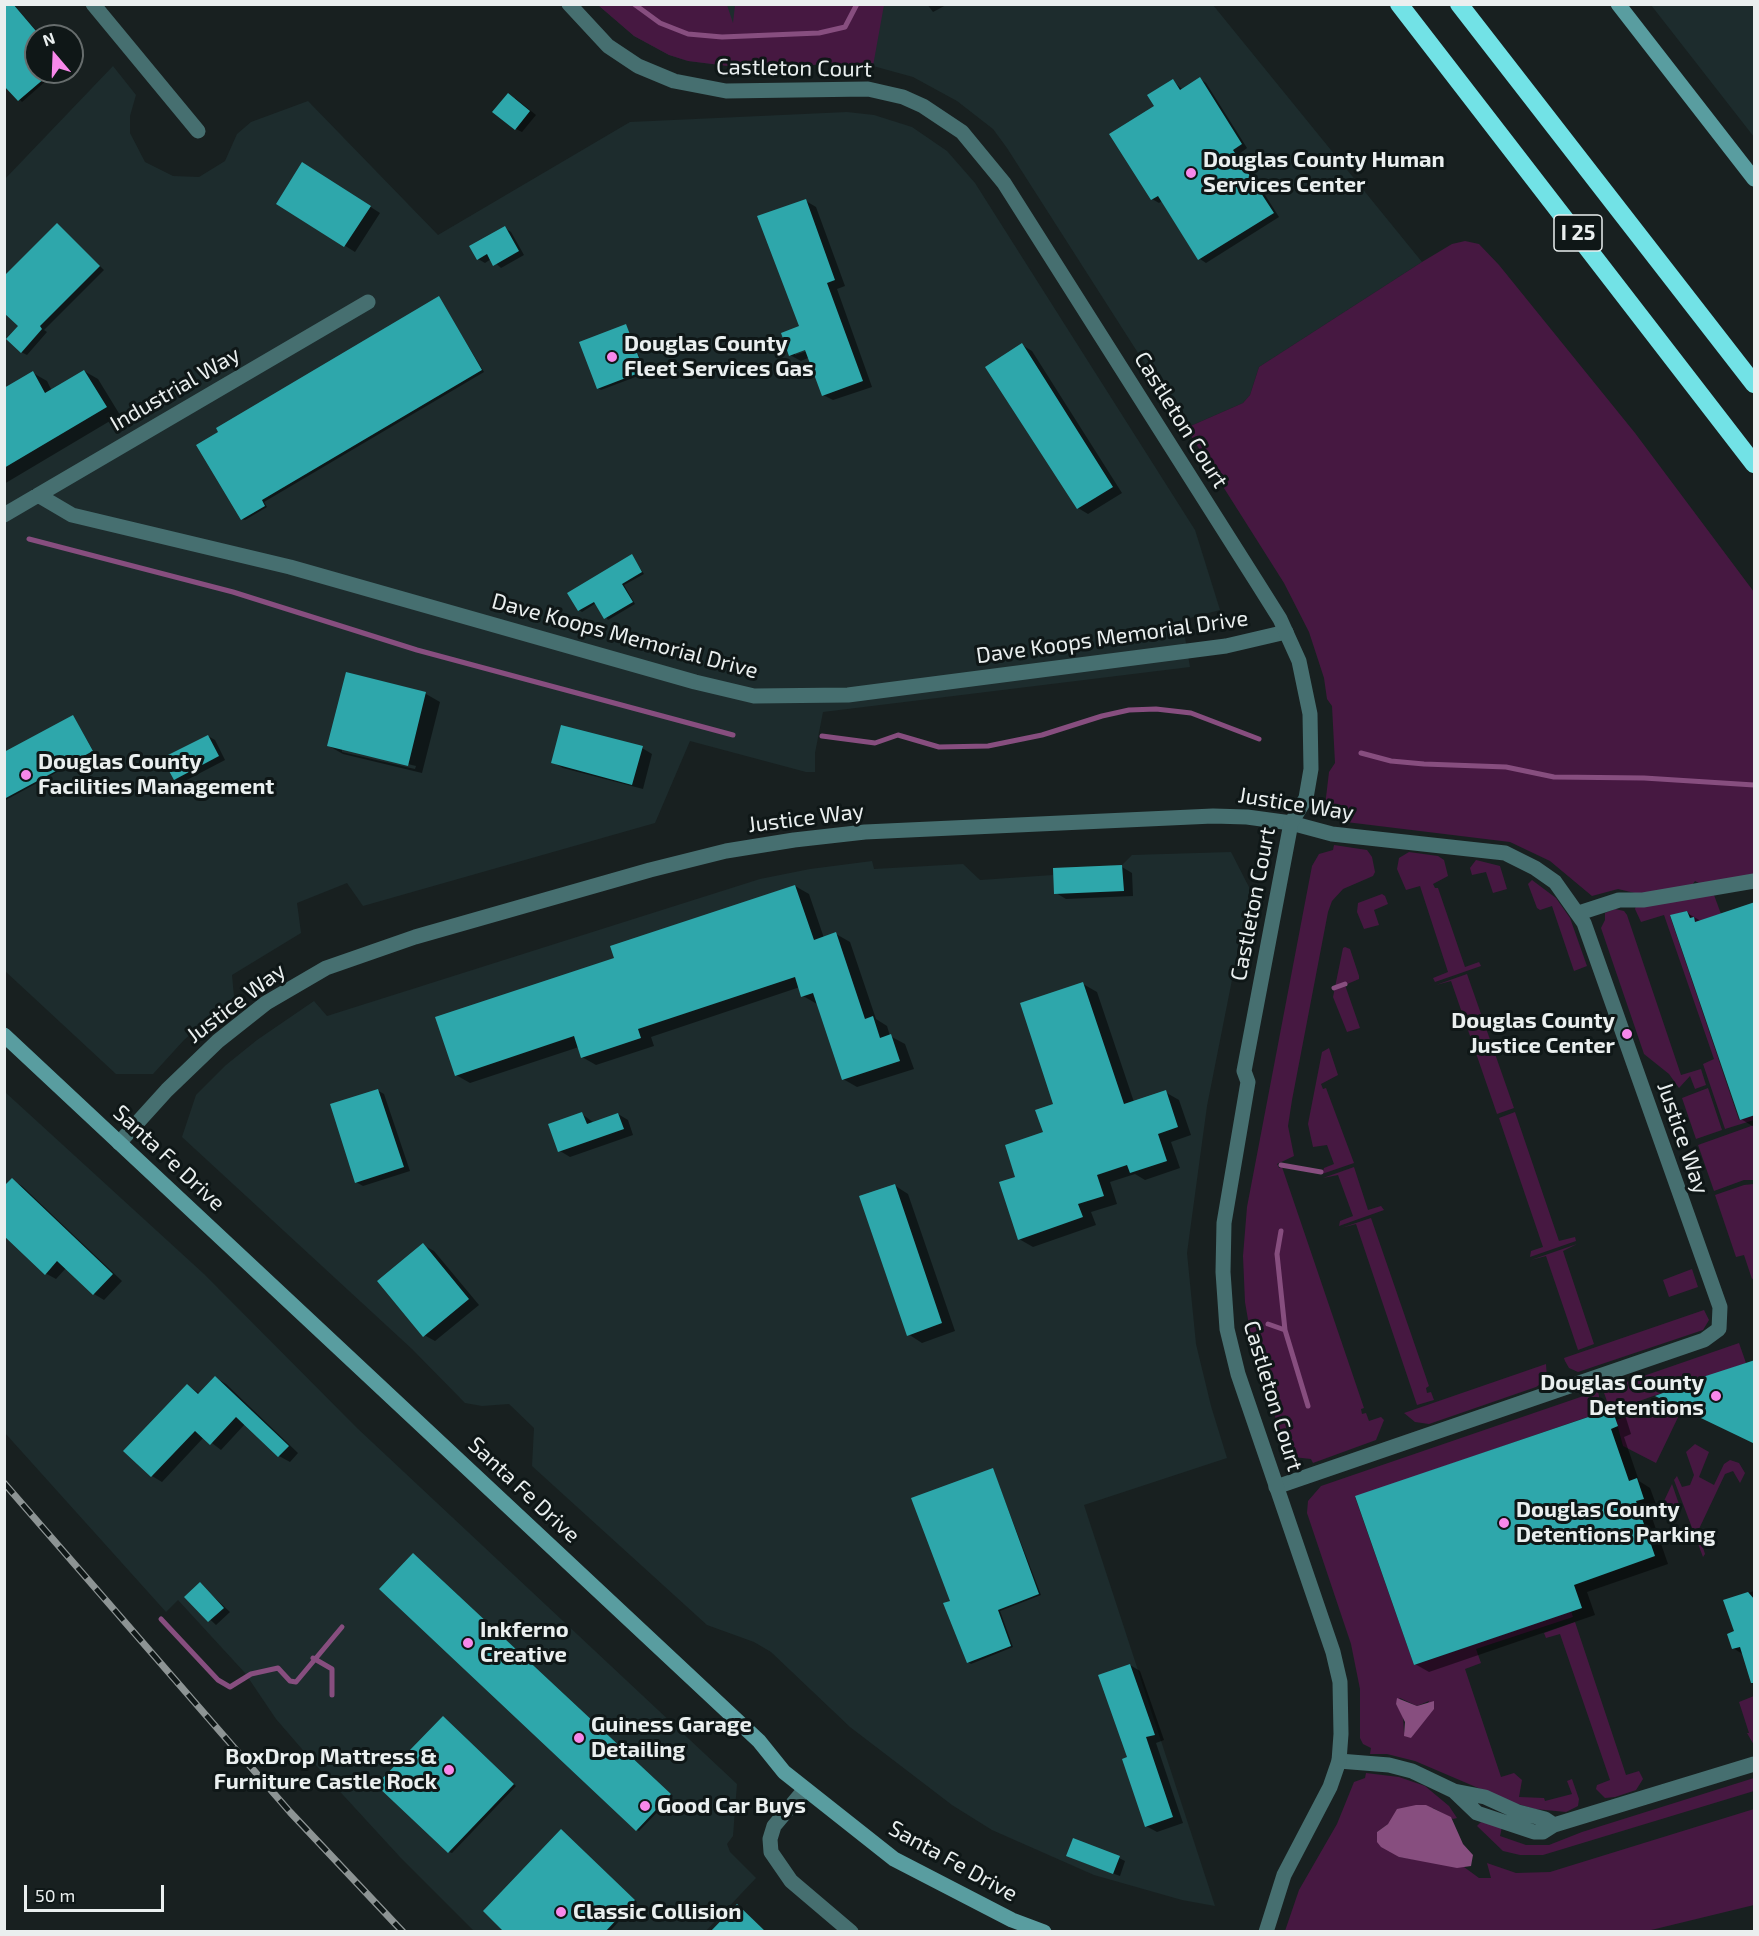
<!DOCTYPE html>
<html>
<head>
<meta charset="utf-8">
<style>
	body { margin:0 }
	#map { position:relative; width:1759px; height:1936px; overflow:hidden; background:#182020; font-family:"Exo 2",sans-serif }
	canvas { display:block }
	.frame { position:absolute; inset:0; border:6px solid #eaefef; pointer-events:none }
	.north { position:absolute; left:24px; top:24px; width:60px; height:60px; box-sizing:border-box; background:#0f1717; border:2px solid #676d6d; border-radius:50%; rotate:341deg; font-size:16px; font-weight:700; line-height:24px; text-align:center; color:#eaefef }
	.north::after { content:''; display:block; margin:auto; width:21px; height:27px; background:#f888ea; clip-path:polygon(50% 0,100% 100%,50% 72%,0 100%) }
	.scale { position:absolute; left:24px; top:1885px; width:140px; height:27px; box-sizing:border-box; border:3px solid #eaefef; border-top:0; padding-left:8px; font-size:18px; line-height:21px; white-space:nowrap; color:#eaefef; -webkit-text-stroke:4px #0f1717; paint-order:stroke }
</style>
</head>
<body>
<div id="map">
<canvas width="1759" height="1936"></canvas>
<div class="frame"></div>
<div class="north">N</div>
<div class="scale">50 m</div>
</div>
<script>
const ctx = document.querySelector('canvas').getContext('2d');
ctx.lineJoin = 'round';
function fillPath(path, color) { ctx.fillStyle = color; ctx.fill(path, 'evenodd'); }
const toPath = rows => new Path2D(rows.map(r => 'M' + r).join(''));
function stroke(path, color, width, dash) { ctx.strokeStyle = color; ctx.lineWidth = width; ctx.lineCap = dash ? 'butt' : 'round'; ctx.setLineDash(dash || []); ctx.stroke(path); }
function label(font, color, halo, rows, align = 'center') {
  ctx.font = font + ' "Exo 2",sans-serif'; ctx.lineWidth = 6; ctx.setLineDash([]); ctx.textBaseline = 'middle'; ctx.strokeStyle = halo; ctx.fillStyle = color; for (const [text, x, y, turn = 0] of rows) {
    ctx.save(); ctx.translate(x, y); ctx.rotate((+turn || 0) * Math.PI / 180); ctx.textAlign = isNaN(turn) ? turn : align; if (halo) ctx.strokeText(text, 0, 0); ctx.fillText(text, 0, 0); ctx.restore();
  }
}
const built = toPath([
	[598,5,1213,5,1422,262,1259,367,1250,395,1243,403,1186,428,1007,148,993,129,957,101,913,77,873,66,835,64,744,68,688,61,669,55,634,36],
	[1651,5,1754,5,1754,137],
	[113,66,136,95,130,116,130,133,145,162,173,176,199,177,225,161,237,134,251,122,308,101,438,235,630,122,847,112,874,115,912,127,947,151,975,183,1195,530,1220,610,1182,620,1190,667,823,712,815,753,815,772,806,772,690,741,655,823,363,906,347,883,297,903,301,933,232,975,234,997,184,1040,153,1074,116,1074,5,971,4,180],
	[1231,852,1250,889,1207,1106,1187,1253,1196,1344,1211,1406,1227,1458,1084,1505,1215,1906,1182,1900,1094,1875,992,1830,952,1805,850,1727,771,1652,754,1642,707,1625,532,1466,534,1428,509,1404,482,1406,465,1403,412,1349,182,1137,196,1095,226,1065,257,1040,314,1001,327,1016,760,879,810,869,872,861,874,869,963,864,980,880,1053,875,1053,868,1122,865,1132,855],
	[5,1092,204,1274,357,1428,737,1784,733,1836,727,1844,730,1852,756,1878,706,1931,474,1931,400,1857,321,1771,276,1719,245,1673,178,1600,166,1612,5,1433]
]);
const green = toPath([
	[776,5,884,5,873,66,835,64,744,68,688,61,669,55,634,36,598,5,727,5,733,23,735,5],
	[1465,241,1479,244,1499,265,1635,433,1754,592,1754,875,1701,884,1695,881,1692,885,1639,894,1618,889,1592,896,1550,861,1510,842,1346,822,1336,819,1325,806,1329,772,1335,763,1332,706,1327,699,1324,678,1309,632,1284,583,1186,428,1243,403,1250,395,1259,367,1422,262,1452,244],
	[1334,845,1367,850,1372,857,1375,872,1373,876,1343,889,1332,901,1328,912,1292,1100,1288,1126,1294,1156,1277,1164,1279,1168,1282,1167,1364,1408,1361,1409,1362,1414,1366,1413,1369,1421,1381,1417,1384,1420,1376,1440,1313,1463,1311,1459,1293,1457,1284,1445,1252,1343,1245,1302,1243,1256,1247,1207,1312,866,1319,854,1333,850],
	[1409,852,1438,856,1444,860,1448,876,1433,884,1435,888,1438,888,1465,967,1479,962,1481,966,1435,982,1433,978,1448,972,1420,886,1406,890,1397,869,1399,858],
	[1476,860,1500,866,1507,889,1493,893,1486,872,1472,875,1470,868],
	[1532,880,1556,898,1570,918,1587,966,1574,971,1552,906,1540,910,1537,908,1528,884],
	[1382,894,1385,896,1388,904,1374,910,1379,925,1364,929,1357,912,1358,903],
	[1714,895,1721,914,1695,922,1687,911,1670,916,1739,1120,1754,1115,1754,1120,1725,1129,1703,1064,1714,1059,1664,915,1641,922,1635,909,1636,906],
	[1615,909,1624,911,1627,915,1681,1075,1701,1069,1706,1085,1695,1089,1690,1076,1679,1088,1669,1074,1644,1054,1601,928,1605,920,1605,913],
	[1345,947,1350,949,1359,976,1359,979,1345,985,1360,1028,1347,1032,1333,997,1343,948],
	[1467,974,1514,1108,1497,1114,1451,981,1436,985],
	[1329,1048,1338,1075,1321,1084,1323,1089,1326,1088,1354,1163,1322,1174,1324,1168,1334,1164,1327,1145,1313,1147,1308,1124,1322,1052],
	[1708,1088,1722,1130,1696,1139,1682,1098],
	[1515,1112,1559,1241,1575,1237,1576,1241,1530,1257,1531,1251,1543,1247,1499,1118],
	[1754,1125,1754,1180,1744,1180,1714,1191,1698,1145],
	[1354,1167,1368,1210,1381,1206,1384,1210,1339,1226,1340,1221,1353,1216,1338,1175,1323,1178],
	[1754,1184,1754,1278,1752,1279,1744,1255,1736,1257,1715,1195,1744,1185],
	[1371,1218,1429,1386,1426,1388,1427,1393,1431,1392,1434,1400,1417,1405,1356,1224,1341,1228],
	[1577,1244,1563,1251,1594,1344,1578,1350,1546,1256,1531,1260],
	[1692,1269,1698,1287,1669,1297,1663,1280],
	[1704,1310,1709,1320,1703,1330,1578,1372,1569,1368,1565,1361,1564,1358],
	[1739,1343,1746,1363,1614,1410,1611,1403,1608,1404,1603,1390],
	[1546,1364,1547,1380,1536,1387,1429,1424,1415,1422,1404,1413],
	[1598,1391,1602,1412,1355,1497,1414,1665,1571,1611,1573,1617,1476,1649,1481,1663,1465,1669,1501,1777,1514,1773,1522,1780,1519,1797,1544,1798,1545,1801,1572,1794,1567,1781,1572,1779,1579,1799,1578,1806,1566,1812,1535,1809,1511,1802,1415,1761,1387,1754,1370,1754,1371,1748,1363,1744,1360,1738,1360,1689,1351,1644,1307,1513,1308,1501,1321,1486],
	[1400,1698,1417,1706,1429,1701,1411,1738,1404,1732,1403,1715,1396,1704],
	[1668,1402,1682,1409,1656,1463,1623,1446,1616,1420],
	[1695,1444,1709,1452,1699,1477,1714,1485,1724,1464,1730,1460,1739,1463,1745,1473,1740,1483,1733,1471,1725,1474,1698,1531,1705,1554,1703,1557,1674,1480,1677,1476,1682,1487,1690,1485,1694,1475,1686,1452],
	[1672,1484,1681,1510,1669,1515,1664,1501],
	[1575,1622,1626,1775,1639,1771,1643,1779,1636,1790,1615,1797,1605,1798,1596,1789,1597,1785,1610,1780,1560,1634,1546,1638,1544,1633],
	[1754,1696,1754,1745,1747,1733,1749,1733,1739,1702],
	[1366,1773,1399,1777,1425,1786,1449,1806,1457,1818,1453,1819,1433,1808,1388,1824,1377,1832,1399,1857,1464,1867,1479,1878,1491,1878,1487,1863,1516,1873,1550,1872,1754,1809,1754,1905,1647,1931,1285,1931,1299,1890,1337,1824,1354,1782,1365,1778],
	[1754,1778,1754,1791,1543,1855,1520,1855,1503,1851,1477,1826,1481,1822,1502,1827,1500,1836,1526,1845,1549,1845,1582,1832]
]);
const water = toPath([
	[1397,1698,1417,1706,1434,1701,1434,1709,1411,1738,1404,1736,1405,1722,1396,1704],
	[1416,1805,1426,1805,1451,1817,1463,1844,1473,1855,1471,1866,1457,1868,1399,1857,1381,1847,1377,1842,1377,1832,1388,1824,1397,1809]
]);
const shadow = toPath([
	[13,4,41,36,36,36,36,72,56,72,22,102,4,83],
	[927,4,948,4,933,12],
	[1200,79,1206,83,1247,148,1239,154,1279,217,1206,263,1200,259,1163,200,1159,203,1152,199,1156,107,1173,81,1183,90],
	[515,98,536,115,522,132,516,129],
	[313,170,380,213,355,252,278,204],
	[806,201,816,207,845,286,837,289,872,387,833,400,823,395,810,357,801,361,790,355,801,327],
	[812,346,813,349,795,355,795,352],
	[57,225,104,270,44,330,47,332,27,355,21,352,20,326],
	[505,228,511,232,524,255,501,268,491,259,485,263,478,259],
	[439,298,484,372,264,502,267,507,245,520,242,519],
	[626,325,646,373,601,390,598,388],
	[1022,345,1032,351,1122,493,1088,514,1078,508],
	[84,371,98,379,120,415,4,484,4,390,33,373,47,381,52,391],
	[632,556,644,574,624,585,635,604,608,620,596,603,582,612,579,610],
	[347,674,426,694,440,702,422,773,343,754,329,746],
	[342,748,416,766,415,769,342,752],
	[73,716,94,752,4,801,4,753],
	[208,736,215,740,225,760,181,783,175,779],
	[642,748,652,754,643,789,563,768,552,762],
	[1122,867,1132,873,1133,896,1066,899,1056,893],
	[795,886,809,894,824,938,836,934,850,942,876,1019,887,1026,890,1036,905,1044,914,1069,857,1087,843,1079,817,1004,803,996,800,987,651,1037,654,1046,596,1065,582,1057,579,1047,470,1083,456,1075,616,959],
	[1754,904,1754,1127,1741,1119,1687,913,1701,921],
	[1083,984,1097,992,1134,1102,1165,1092,1179,1100,1191,1135,1171,1142,1180,1168,1145,1180,1135,1174,1110,1182,1117,1204,1091,1212,1096,1225,1033,1247,1019,1239,1017,1178,1045,1133,1055,1105],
	[377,1090,384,1094,410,1171,363,1186,356,1182],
	[582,1114,594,1123,618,1114,628,1120,633,1135,570,1157,560,1151],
	[12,1180,22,1186,122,1281,104,1300,94,1294,66,1268,56,1279,45,1273],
	[894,1185,908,1194,955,1331,922,1343,908,1334],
	[423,1245,434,1251,479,1305,435,1341,424,1335],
	[216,1378,226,1384,298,1453,290,1462,279,1456,245,1424,221,1450,204,1437,162,1482,152,1476,187,1385,200,1394],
	[1612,1410,1626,1418,1631,1434,1624,1437,1639,1481,1650,1488,1657,1507,1649,1509,1668,1564,1587,1592,1595,1615,1429,1672,1415,1664],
	[993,1470,1041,1595,1000,1611,1013,1647,971,1664,968,1662,952,1602],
	[416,1556,673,1796,639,1831,637,1830],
	[200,1584,230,1612,216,1625,186,1597],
	[1754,1591,1754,1688,1744,1655,1733,1648,1736,1632,1725,1601],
	[1130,1665,1140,1671,1164,1740,1156,1743,1183,1823,1157,1832,1146,1826,1129,1758],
	[446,1719,516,1786,452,1853,449,1852],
	[563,1832,637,1902,609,1932,507,1932],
	[1119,1858,1125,1861,1120,1876,1074,1859]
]);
const stream = toPath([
	[634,4,660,23,688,34,722,37,819,33,845,27,857,4],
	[29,539,233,592,417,650,733,735],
	[822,736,875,743,898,735,939,747,988,746,1042,735,1102,716,1129,710,1156,709,1191,713,1259,739],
	[1361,753,1391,761,1424,764,1506,767,1554,777,1644,778,1754,785],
	[1334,988,1345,984],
	[1281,1165,1321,1172],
	[1281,1231,1277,1254,1285,1330],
	[1268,1324,1285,1330,1308,1406],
	[161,1619,218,1680,230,1687,251,1674,278,1668,290,1681,296,1682,342,1627],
	[313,1658,332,1669,332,1695]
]);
const building = toPath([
	[4,4,13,4,36,31,36,72,52,72,18,101,4,86],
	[1200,77,1242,144,1233,150,1274,213,1198,260,1158,196,1151,200,1109,134,1154,106,1147,95,1173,79,1180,90],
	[508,93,530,111,515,130,492,112],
	[302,162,371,206,344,247,276,204],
	[806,199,835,280,827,283,863,381,822,396,805,350,789,356,781,333,799,326,757,216],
	[57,223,100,266,40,326,42,329,21,353,6,339,18,326,4,313,4,276],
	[505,226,519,251,493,266,487,254,477,260,469,246],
	[439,296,482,370,262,500,265,506,241,520,196,445,218,432,216,428],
	[626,324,644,371,597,389,579,342],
	[1022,343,1113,487,1077,509,985,367],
	[84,370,107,407,4,468,4,388,33,371,45,393],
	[632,554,642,572,622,584,633,602,604,619,594,602,578,611,567,593],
	[346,672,426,692,408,766,327,746],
	[73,715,93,751,4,799,4,752],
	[561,725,643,746,632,785,551,763],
	[208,735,219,756,174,780,162,758],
	[1122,865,1124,891,1054,894,1053,868],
	[795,885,814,940,836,932,865,1019,873,1016,880,1038,891,1034,900,1061,842,1080,813,993,801,997,795,977,638,1029,641,1038,581,1058,574,1036,455,1076,435,1017,614,958,610,946],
	[1755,902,1755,1115,1740,1120,1670,915,1687,911,1690,918,1694,917,1695,922],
	[1083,982,1124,1104,1166,1090,1178,1127,1158,1134,1167,1161,1130,1173,1127,1165,1097,1175,1104,1196,1078,1204,1083,1217,1018,1240,999,1182,1015,1177,1005,1145,1043,1132,1035,1110,1053,1104,1020,1003],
	[378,1089,404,1167,355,1183,330,1104],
	[582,1112,587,1124,618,1113,624,1129,558,1152,548,1124],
	[12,1178,113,1274,93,1295,57,1261,45,1275,4,1236,4,1186],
	[895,1184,942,1323,907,1336,859,1196],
	[423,1243,469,1299,423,1337,377,1281],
	[1755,1360,1755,1444,1655,1396,1676,1388,1675,1386],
	[215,1376,289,1446,278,1457,236,1417,210,1445,195,1431,151,1477,123,1451,187,1384,198,1394],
	[1612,1409,1618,1426,1611,1429,1629,1481,1637,1478,1644,1499,1636,1501,1655,1556,1574,1585,1582,1608,1414,1665,1355,1496],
	[993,1468,1039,1594,998,1610,1011,1646,967,1663,943,1603,950,1601,911,1498],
	[413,1553,671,1794,636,1831,379,1589],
	[200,1582,224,1608,208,1622,184,1597],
	[1748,1592,1755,1600,1755,1683,1751,1683,1740,1647,1732,1649,1727,1634,1734,1631,1723,1600],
	[1130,1664,1155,1735,1146,1737,1173,1817,1145,1827,1122,1759,1127,1757,1098,1675],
	[443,1716,514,1784,448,1853,376,1785],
	[561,1829,635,1900,605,1932,504,1932,483,1911],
	[1073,1838,1120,1856,1113,1874,1066,1856],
	[737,1904,766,1932,710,1932]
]);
const minor = toPath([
	[93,4,198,131],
	[38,495,72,515,290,567,695,682,754,696,848,695,1226,646,1286,632],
	[4,515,368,302],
	[1579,913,1619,900,1643,900,1754,881],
	[119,1143,167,1090,218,1041,266,1003,326,968,415,937,650,870,726,851,794,840,865,832,1213,816,1247,817,1291,823,1332,834,1505,853,1535,868,1555,882,1584,923,1720,1307,1719,1329,1704,1340,1276,1487],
	[1339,1761,1389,1765,1412,1771,1454,1791,1477,1813,1534,1832,1543,1832,1554,1825,1754,1764],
	[1454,1791,1485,1797,1518,1812,1545,1819,1554,1825]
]);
const tertiary = toPath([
	[569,4,608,46,638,66,674,81,726,91,868,89,903,97,923,106,962,132,1004,183,1258,584,1280,619,1299,661,1310,714,1311,769,1306,798,1291,823,1244,1071,1248,1082,1224,1223,1223,1272,1227,1329,1238,1374,1333,1652,1340,1682,1341,1734,1339,1761,1330,1787,1284,1875,1266,1932],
	[805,1789,774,1826,770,1839,771,1852,791,1881,851,1932]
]);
const secondary = toPath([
	[1618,4,1754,179],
	[4,1035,759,1741,784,1772,894,1859,1012,1920,1044,1932]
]);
const motorway = toPath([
	[1399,4,1754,464],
	[1459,4,1754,384]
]);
const rail = toPath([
	[4,1483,290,1812,403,1932]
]);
const markers = [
	[1191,173,6,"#f888ea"],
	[612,357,6,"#f888ea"],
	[26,775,6,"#f888ea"],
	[1627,1034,6,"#f888ea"],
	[1716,1396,6,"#f888ea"],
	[1504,1523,6,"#f888ea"],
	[468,1643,6,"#f888ea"],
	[579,1738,6,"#f888ea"],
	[449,1770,6,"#f888ea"],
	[645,1806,6,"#f888ea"],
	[561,1912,6,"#f888ea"]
];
const shields = [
	[1578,233,48]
];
const shieldNames = [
	["I 25",1578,233]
];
const streetNames = [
	["Castleton Court",794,68,1],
	["Industrial Way",175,389,-30],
	["Castleton Court",1181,420,58],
	["Dave Koops Memorial Drive",625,636,15],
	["Dave Koops Memorial Drive",1112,637,-8],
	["Justice Way",1296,804,9],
	["Justice Way",806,818,-7],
	["Castleton Court",1253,904,-79],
	["Justice Way",236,1003,-37],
	["Justice Way",1683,1138,71],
	["Santa Fe Drive",169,1158,43],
	["Castleton Court",1273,1396,73],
	["Santa Fe Drive",524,1490,43],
	["Santa Fe Drive",953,1861,29]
];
const poiNames = [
	["Douglas County Human",1203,160],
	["Services Center",1203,185],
	["Douglas County",624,344],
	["Fleet Services Gas",624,369],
	["Douglas County",38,762],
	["Facilities Management",38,787],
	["Douglas County",1615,1021,"right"],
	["Justice Center",1615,1046,"right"],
	["Douglas County",1704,1383,"right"],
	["Detentions",1704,1408,"right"],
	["Douglas County",1516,1510],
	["Detentions Parking",1516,1535],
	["Inkferno",480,1630],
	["Creative",480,1655],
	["Guiness Garage",591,1725],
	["Detailing",591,1750],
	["BoxDrop Mattress &",437,1757,"right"],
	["Furniture Castle Rock",437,1782,"right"],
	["Good Car Buys",657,1806],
	["Classic Collision",573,1912]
];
fillPath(built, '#1d2c2d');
fillPath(green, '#461841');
fillPath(water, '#874e7f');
fillPath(shadow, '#0007');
stroke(stream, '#874e7f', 5);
fillPath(building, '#2ea7ab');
stroke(minor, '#466f70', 15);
stroke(tertiary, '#466f70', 15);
stroke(secondary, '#599da0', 15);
stroke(motorway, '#72e2e6', 18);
stroke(rail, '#8d9494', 7);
stroke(rail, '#0f1717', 4.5, [14]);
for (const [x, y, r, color] of markers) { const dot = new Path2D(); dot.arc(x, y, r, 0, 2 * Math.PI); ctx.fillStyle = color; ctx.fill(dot); stroke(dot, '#0f1717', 2); }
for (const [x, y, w] of shields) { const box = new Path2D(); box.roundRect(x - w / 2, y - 18, w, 36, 4.5); ctx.fillStyle = '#0f1717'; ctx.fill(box); stroke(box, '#eaefef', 1.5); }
label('bold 21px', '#eaefef', null, shieldNames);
label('22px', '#eaefef', '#0f1717', streetNames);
label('bold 22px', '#eaefef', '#0f1717', poiNames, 'left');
</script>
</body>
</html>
